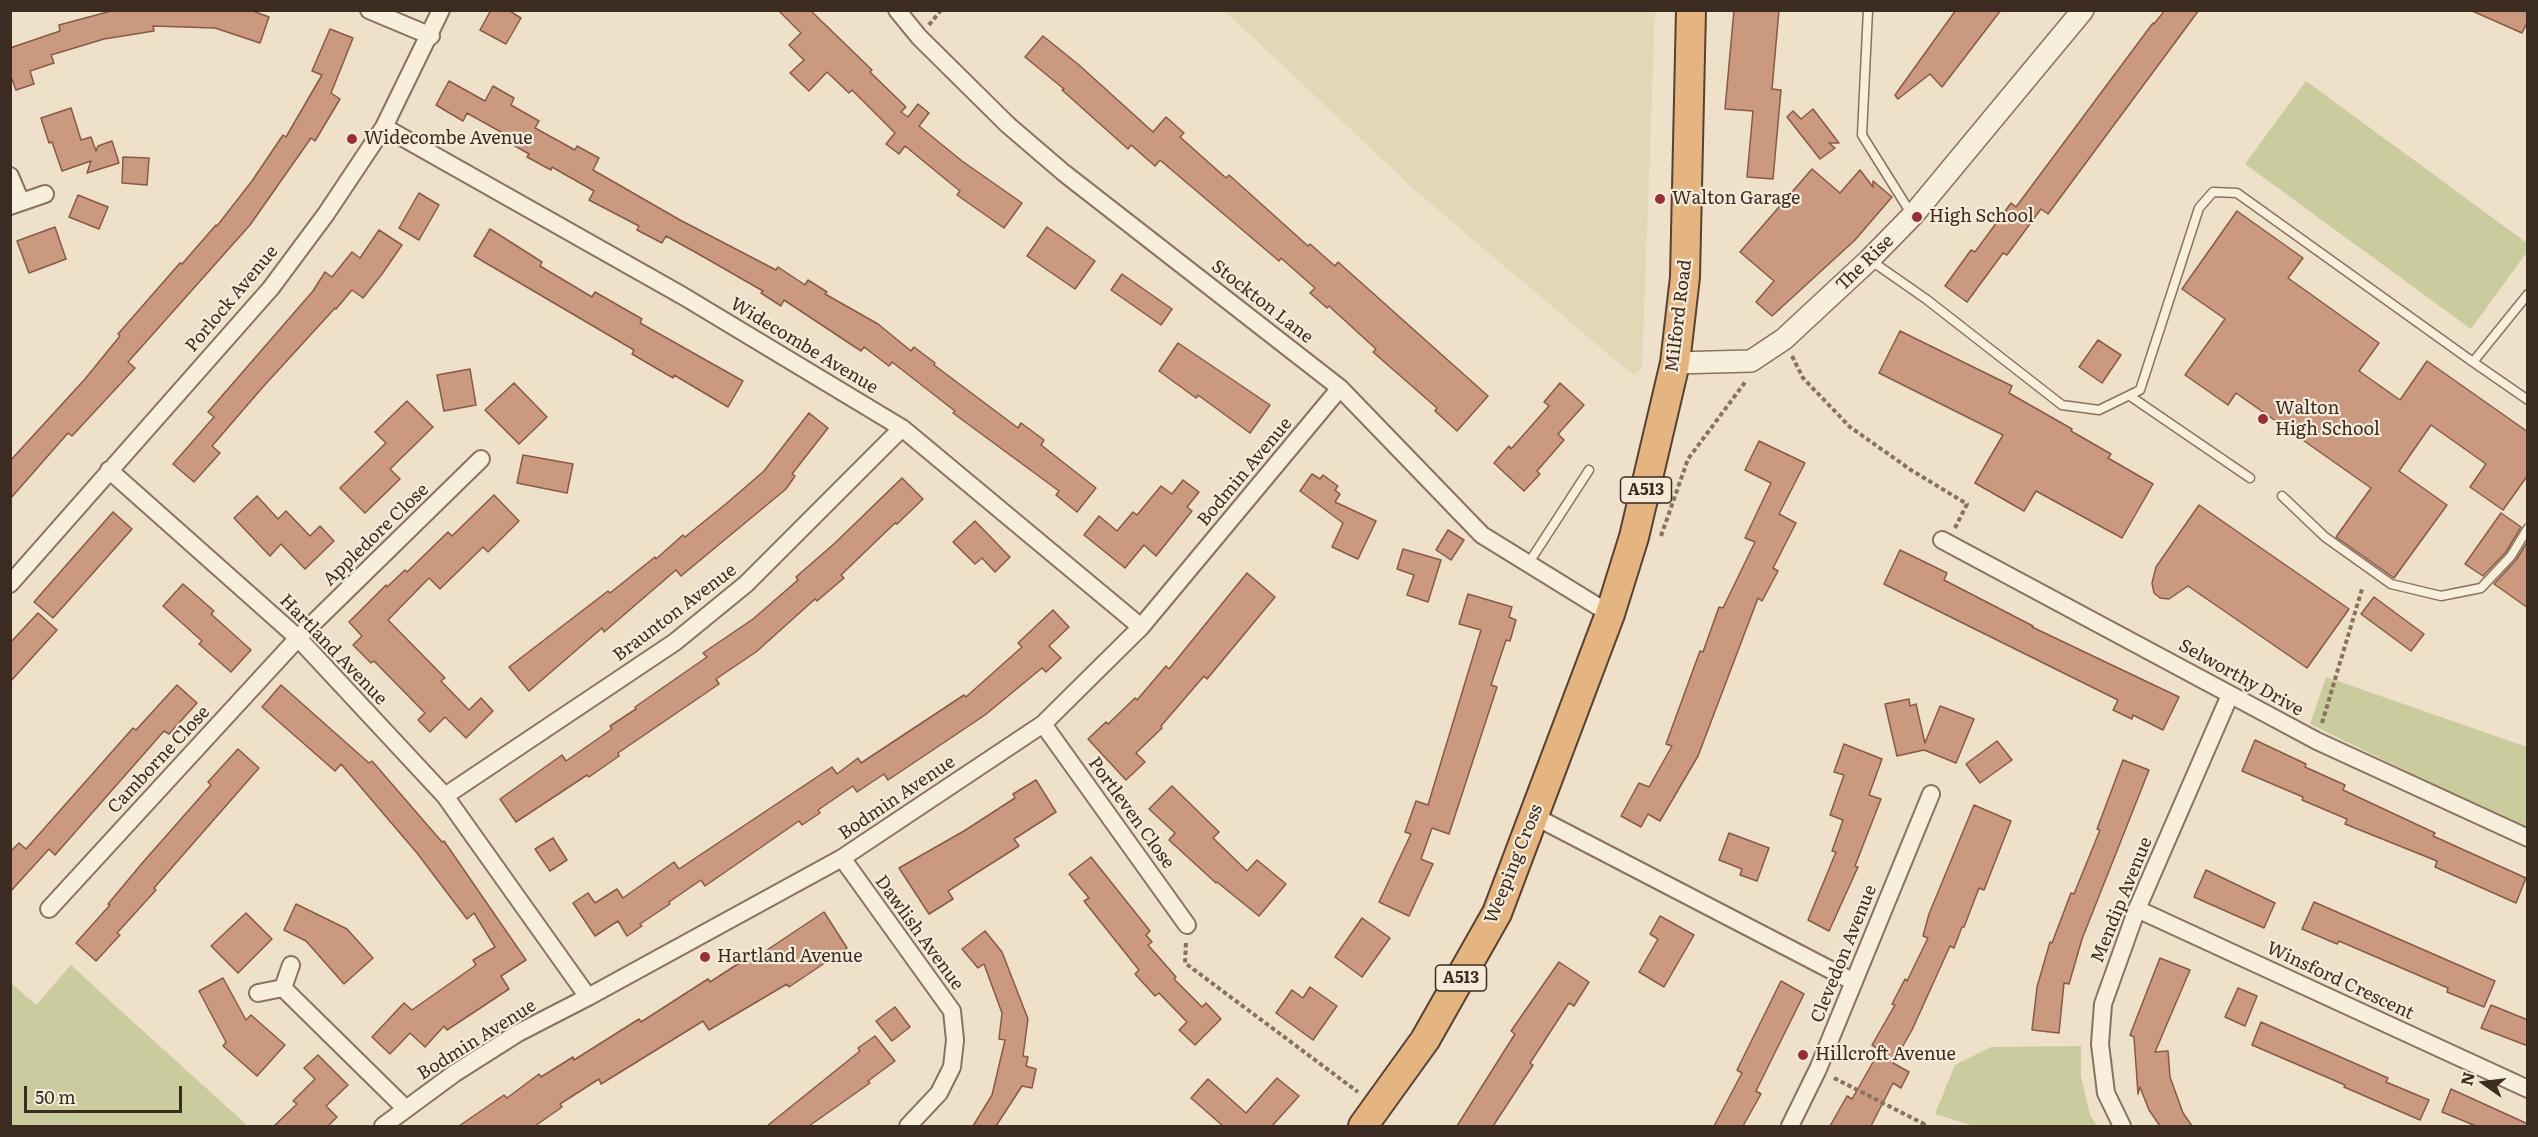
<!DOCTYPE html>
<html>
<head>
<meta charset="utf-8">
<style>
	body { margin:0 }
	#map { position:relative; width:2538px; height:1137px; overflow:hidden; background:#eee0c9; font-family:Literata,serif }
	canvas { display:block }
	.frame { position:absolute; inset:0; border:12px solid #3b2b21; pointer-events:none }
	.north { position:absolute; left:2454px; top:1053px; width:60px; height:60px; -webkit-text-stroke:4px #f5ebd8; paint-order:stroke; rotate:284deg; font-size:16px; font-weight:700; line-height:24px; text-align:center; color:#3b2b21 }
	.north::after { content:''; display:block; margin:auto; width:21px; height:27px; background:#3b2b21; clip-path:polygon(50% 0,100% 100%,50% 72%,0 100%) }
	.scale { position:absolute; left:24px; top:1086px; width:158px; height:27px; box-sizing:border-box; border:3px solid #3b2b21; border-top:0; padding-left:8px; font-size:18px; line-height:21px; white-space:nowrap; color:#3b2b21; -webkit-text-stroke:4px #f5ebd8; paint-order:stroke }
</style>
</head>
<body>
<div id="map">
<canvas width="2538" height="1137"></canvas>
<div class="frame"></div>
<div class="north">N</div>
<div class="scale">50 m</div>
</div>
<script>
const ctx = document.querySelector('canvas').getContext('2d');
ctx.lineJoin = 'round';
function fillPath(path, color) { ctx.fillStyle = color; ctx.fill(path, 'evenodd'); }
const toPath = rows => new Path2D(rows.map(r => 'M' + r).join(''));
function stroke(path, color, width, dash) { ctx.strokeStyle = color; ctx.lineWidth = width; ctx.lineCap = dash ? 'butt' : 'round'; ctx.setLineDash(dash || []); ctx.stroke(path); }
function label(font, color, halo, rows, align = 'center') {
  ctx.font = font + ' Literata,serif'; ctx.lineWidth = 4.5; ctx.setLineDash([]); ctx.textBaseline = 'middle'; ctx.strokeStyle = halo; ctx.fillStyle = color; for (const [text, x, y, turn = 0] of rows) {
    ctx.save(); ctx.translate(x, y); ctx.rotate((+turn || 0) * Math.PI / 180); ctx.textAlign = isNaN(turn) ? turn : align; if (halo) ctx.strokeText(text, 0, 0); ctx.fillText(text, 0, 0); ctx.restore();
  }
}
const farmland = toPath([
	[1636,11,1655,13,1642,369,1633,375,1418,193,1225,11]
]);
const green = toPath([
	[2306,81,2527,243,2527,252,2471,329,2245,164],
	[2326,677,2527,747,2527,830,2310,724],
	[71,965,122,1012,248,1126,11,1126,11,983,36,1005],
	[2081,1046,2081,1076,2090,1115,2097,1126,1974,1126,1935,1114,1955,1065,1991,1047]
]);
const building = toPath([
	[115,10,250,10,269,17,260,43,215,28,153,26,154,31,104,39,51,55,54,63,30,71,34,84,16,90,10,74,10,48,60,31,59,25,115,10],
	[491,10,508,10,521,18,506,44,480,30,491,10],
	[778,10,810,10,872,70,870,72,906,107,901,112,908,117,918,104,929,113,919,126,962,161,1022,203,1004,228,957,195,960,191,905,146,899,154,886,144,895,133,852,90,849,93,827,72,809,91,790,73,804,60,789,45,801,33,778,10],
	[1734,10,1779,10,1772,89,1781,90,1773,179,1747,177,1753,111,1725,109,1734,10],
	[1956,10,2001,10,1942,87,1930,74,1898,99,1895,95,1956,10],
	[2165,10,2199,10,2048,214,2041,209,2007,255,2003,253,1967,302,1945,286,1971,250,1975,252,2011,203,2016,207,2153,23,2154,24,2165,10],
	[2470,10,2528,10,2528,21,2522,33,2470,10],
	[330,29,353,38,331,93,340,99,315,141,311,138,250,225,128,362,135,368,72,436,68,433,10,499,10,461,85,379,120,336,118,334,180,263,182,264,216,225,217,226,252,181,283,135,286,137,322,75,312,71,330,29],
	[1043,36,1079,65,1153,132,1166,117,1184,133,1180,137,1226,178,1229,175,1308,246,1310,244,1335,266,1338,262,1488,396,1457,431,1435,411,1437,408,1373,352,1376,349,1329,306,1327,308,1310,293,1315,288,1281,258,1279,261,1160,160,1155,166,1131,145,1128,149,1062,90,1064,89,1025,57,1043,36],
	[449,81,485,101,493,86,514,98,511,105,539,121,535,128,575,150,577,146,599,158,593,170,680,220,776,270,778,267,805,285,808,280,827,292,825,294,878,324,911,351,914,347,935,363,934,365,1018,428,1021,423,1044,440,1041,445,1096,488,1077,512,1056,495,1059,491,953,413,955,411,892,362,889,366,864,347,861,351,784,300,781,306,761,293,763,291,695,252,666,236,662,243,637,230,639,226,589,200,594,191,552,167,551,170,527,157,529,154,498,136,501,132,467,113,463,121,436,105,449,81],
	[71,108,81,140,91,137,96,151,98,146,112,141,119,163,87,173,91,161,62,171,52,142,49,143,41,118,71,108],
	[1813,109,1839,143,1829,143,1835,148,1820,159,1787,117,1793,111,1801,119,1813,109],
	[123,157,149,158,147,185,122,183,123,157],
	[1812,169,1840,193,1860,170,1873,187,1873,181,1892,197,1855,240,1772,316,1756,302,1774,281,1740,252,1812,169],
	[419,193,439,205,419,240,399,228,419,193],
	[78,195,108,207,99,229,69,217,78,195],
	[2237,211,2303,258,2288,278,2379,343,2359,371,2400,400,2427,361,2528,432,2528,475,2503,510,2470,487,2486,464,2431,425,2399,471,2447,505,2394,578,2336,537,2371,488,2236,393,2228,405,2185,375,2225,319,2182,289,2237,211],
	[55,227,66,259,29,273,17,241,55,227],
	[1047,227,1095,261,1075,289,1027,256,1047,227],
	[490,229,542,262,540,266,592,297,595,292,642,319,640,323,743,381,728,407,674,375,673,378,632,354,634,350,474,256,490,229],
	[379,230,402,245,382,274,363,298,352,290,336,309,335,308,262,388,212,446,220,453,194,482,173,464,214,417,208,412,313,291,325,272,332,277,352,252,360,258,379,230],
	[1122,274,1172,309,1161,325,1111,290,1122,274],
	[1900,331,2012,386,2009,393,2072,429,2071,431,2111,454,2108,458,2153,484,2122,538,2036,491,2024,511,1975,483,2003,435,1879,373,1900,331],
	[2098,340,2121,355,2102,383,2079,367,2098,340],
	[1178,343,1270,405,1250,433,1198,395,1196,398,1159,371,1178,343],
	[470,369,476,405,444,411,437,375,470,369],
	[514,383,547,417,519,444,485,410,514,383],
	[1560,383,1584,405,1558,434,1564,440,1537,471,1540,474,1524,491,1494,463,1509,446,1511,449,1549,406,1544,402,1560,383],
	[407,401,433,427,390,469,400,479,365,513,340,488,386,443,375,432,407,401],
	[809,413,828,428,792,474,795,476,786,489,681,576,676,570,604,632,602,628,529,691,509,667,608,591,610,593,655,557,656,559,683,535,685,537,727,503,764,471,809,413],
	[1759,441,1805,463,1779,514,1796,523,1773,568,1778,571,1762,601,1758,598,1698,756,1660,821,1648,814,1641,827,1621,816,1639,783,1649,787,1672,746,1666,744,1700,651,1703,652,1719,607,1723,608,1755,542,1745,538,1771,483,1745,470,1759,441],
	[523,455,573,464,567,493,517,483,523,455],
	[1312,474,1320,479,1323,475,1338,486,1335,490,1340,494,1335,502,1376,521,1358,559,1332,547,1343,523,1300,491,1312,474],
	[902,478,923,499,897,524,895,523,841,575,844,578,817,601,815,599,756,652,716,679,719,684,618,753,619,756,589,777,587,775,516,822,500,799,562,755,566,761,612,729,610,726,636,709,635,707,707,657,703,653,753,619,798,580,796,577,835,543,902,478],
	[1183,480,1199,492,1187,507,1192,511,1156,556,1144,545,1125,568,1084,535,1099,516,1117,531,1133,512,1137,515,1161,486,1172,494,1183,480],
	[494,495,519,521,488,552,483,547,440,589,429,578,388,620,445,678,441,681,469,710,481,698,493,711,466,738,445,717,430,732,418,720,425,713,374,661,371,663,353,645,362,636,349,622,386,585,387,587,405,570,407,572,448,532,452,536,494,495],
	[257,496,278,519,286,511,310,536,320,526,334,541,305,569,281,544,270,556,234,518,257,496],
	[2199,505,2349,609,2307,668,2188,586,2169,599,2160,598,2154,593,2152,583,2156,567,2199,505],
	[113,512,132,529,53,618,34,602,113,512],
	[2501,513,2521,527,2506,552,2483,576,2465,564,2501,513],
	[975,521,1010,557,995,572,982,558,975,564,953,542,975,521],
	[1448,530,1464,540,1451,560,1436,550,1448,530],
	[2528,541,2528,608,2494,584,2516,560,2528,541],
	[1403,549,1441,560,1428,602,1407,595,1414,575,1397,569,1403,549],
	[1900,550,1947,573,1944,580,2033,626,2032,627,2179,697,2163,730,2133,715,2132,719,2113,710,2118,700,1884,584,1900,550],
	[1247,573,1275,597,1207,679,1204,676,1161,726,1162,728,1136,753,1145,762,1126,780,1088,739,1106,722,1108,724,1135,698,1137,700,1166,666,1169,669,1247,573],
	[183,584,214,611,211,614,251,650,231,672,199,644,202,641,163,606,183,584],
	[1468,594,1512,607,1509,617,1516,620,1510,641,1506,640,1491,685,1497,687,1449,834,1432,828,1421,859,1433,864,1409,916,1379,902,1411,834,1405,832,1416,801,1428,805,1481,630,1459,624,1468,594],
	[2374,597,2424,634,2411,651,2361,614,2374,597],
	[1053,610,1069,627,1049,646,1061,658,1046,672,1042,668,985,715,888,780,884,774,857,792,853,786,818,810,820,813,802,825,799,821,705,886,701,880,669,902,670,904,640,924,642,926,627,936,618,921,595,936,573,903,588,893,595,903,617,889,623,898,674,862,679,869,832,767,837,774,858,758,861,763,964,695,966,697,1022,647,1018,643,1053,610],
	[38,613,57,630,10,682,10,643,38,613],
	[177,685,197,703,169,734,164,731,55,855,49,849,10,892,10,852,19,843,26,849,133,728,136,730,177,685],
	[281,685,369,763,372,761,442,842,444,841,526,960,501,976,509,989,447,1030,444,1026,425,1047,410,1033,390,1054,372,1037,404,1003,412,1010,476,965,473,960,495,947,474,913,467,919,417,853,341,764,335,771,262,707,281,685],
	[1909,699,1910,706,1916,704,1925,743,1940,706,1974,719,1956,763,1924,750,1897,756,1885,704,1909,699],
	[2255,740,2306,764,2305,767,2345,785,2343,790,2435,833,2433,836,2526,878,2516,903,2435,867,2437,861,2345,824,2347,819,2302,800,2303,797,2242,771,2255,740],
	[1997,741,2012,760,1980,783,1966,764,1997,741],
	[1844,744,1882,759,1869,795,1881,799,1855,866,1858,867,1829,931,1808,920,1836,852,1832,851,1843,820,1830,815,1844,775,1834,772,1844,744],
	[238,749,259,768,154,888,156,890,117,933,120,935,96,961,76,943,110,905,108,904,144,861,211,785,208,782,238,749],
	[2123,760,2149,770,2082,939,2069,984,2064,983,2059,1033,2032,1030,2037,987,2050,942,2052,943,2071,893,2074,894,2100,830,2097,829,2123,760],
	[1036,780,1056,812,1014,839,1019,846,948,891,953,899,929,914,899,868,964,831,1015,798,1013,794,1036,780],
	[1172,786,1219,832,1213,838,1247,871,1257,860,1286,884,1259,916,1217,882,1216,883,1169,840,1175,833,1149,809,1172,786],
	[1974,805,2011,821,1984,890,1979,888,1964,927,1962,927,1954,948,1950,946,1912,1030,1893,1063,1909,1072,1901,1088,1893,1083,1871,1126,1830,1126,1847,1096,1852,1099,1880,1050,1872,1045,1895,1005,1892,1004,1905,979,1907,981,1928,938,1923,936,1929,914,1974,805],
	[1729,833,1769,848,1757,881,1740,875,1742,869,1719,860,1729,833],
	[553,838,567,860,550,871,535,849,553,838],
	[1091,857,1150,931,1146,935,1152,942,1148,945,1176,977,1174,979,1202,1007,1206,1003,1221,1019,1195,1045,1179,1030,1187,1022,1159,993,1155,996,1135,974,1139,970,1084,901,1089,898,1069,874,1091,857],
	[2206,870,2275,903,2264,928,2194,897,2206,870],
	[2314,902,2495,981,2484,1007,2447,992,2448,988,2339,941,2337,944,2302,929,2314,902],
	[296,904,347,929,373,958,344,984,306,941,284,930,296,904],
	[824,912,847,948,789,987,787,984,709,1030,703,1021,601,1084,599,1079,560,1104,562,1107,535,1126,459,1126,504,1095,507,1098,539,1074,541,1077,573,1057,574,1060,639,1019,641,1022,708,979,710,982,747,958,749,962,824,912],
	[246,913,272,939,238,973,211,946,246,913],
	[1660,916,1694,935,1664,987,1639,972,1658,939,1650,934,1660,916],
	[1362,918,1390,938,1362,977,1335,957,1362,918],
	[985,931,1002,952,1028,1019,1023,1056,1028,1057,1026,1066,1036,1069,1032,1088,1022,1086,996,1126,973,1126,992,1095,1005,1040,999,1039,1002,1013,984,964,978,968,962,949,985,931],
	[2160,958,2190,970,2155,1052,2168,1051,2170,1077,2183,1113,2192,1126,2160,1126,2149,1110,2140,1087,2138,1094,2134,1037,2130,1035,2160,958],
	[1559,962,1589,982,1574,1006,1569,1003,1530,1063,1533,1065,1493,1126,1457,1126,1515,1034,1511,1031,1559,962],
	[223,978,246,1020,251,1015,285,1045,257,1076,223,1046,226,1042,199,991,223,978],
	[1781,981,1804,994,1756,1091,1761,1094,1743,1126,1714,1126,1742,1073,1737,1070,1781,981],
	[1310,987,1337,1006,1313,1040,1276,1013,1292,990,1303,998,1310,987],
	[2238,988,2257,996,2245,1026,2225,1017,2238,988],
	[2491,1005,2528,1020,2528,1046,2481,1028,2491,1005],
	[895,1007,910,1027,892,1041,876,1021,895,1007],
	[2261,1022,2388,1078,2386,1082,2429,1100,2420,1120,2344,1087,2345,1085,2252,1045,2261,1022],
	[875,1036,895,1061,868,1081,870,1083,809,1126,767,1126,860,1051,858,1048,875,1036],
	[318,1055,348,1085,326,1106,337,1117,328,1126,274,1126,297,1104,293,1101,315,1079,304,1068,318,1055],
	[1277,1078,1299,1096,1272,1126,1223,1126,1191,1098,1208,1079,1246,1113,1277,1078],
	[2451,1089,2528,1124,2528,1126,2476,1126,2442,1112,2451,1089]
]);
const path = toPath([
	[929,25,941,10],
	[1792,356,1803,378,1850,427,1911,470,1967,504,1955,528],
	[1661,536,1688,459,1746,381],
	[2322,723,2362,589],
	[1186,943,1185,963,1358,1092],
	[1834,1078,1924,1124,1924,1126]
]);
const service = toPath([
	[1868,10,1862,135,1912,215],
	[1870,260,1926,299,2062,405,2099,410,2140,390,2199,208,2213,192,2237,193,2473,362,2528,294],
	[2473,362,2528,400],
	[2130,396,2250,478],
	[2282,496,2325,537,2391,584,2441,596,2481,588,2511,556,2528,528],
	[1528,564,1589,470]
]);
const minor = toPath([
	[369,10,431,36],
	[897,10,919,37,1008,125,1064,173,1340,388,1482,535,1610,614],
	[384,127,683,296,902,428,1141,627],
	[10,176,21,202],
	[10,206,45,194],
	[109,470,298,638,445,796,588,997],
	[1942,540,2317,741,2528,838],
	[10,584,271,288,326,214,384,127,441,10],
	[1043,724,1187,925],
	[445,796,675,642,746,584,902,428],
	[1534,816,1854,982],
	[842,858,952,1011,955,1040,952,1067,939,1093,908,1126],
	[49,909,298,638,481,459],
	[2137,909,2528,1089],
	[283,988,406,1109],
	[258,993,283,988,291,965],
	[383,1126,455,1073,518,1033,588,997,842,858,1043,724,1141,627,1340,388],
	[1790,1126,1818,1069,1931,794],
	[2122,1126,2106,1093,2100,1044,2103,1004,2137,909,2230,695]
]);
const tertiary = toPath([
	[1675,363,1751,361,1784,339,1869,260,1913,215,2083,10]
]);
const trunk = toPath([
	[1363,1126,1425,1040,1497,913,1610,614,1634,537,1675,363,1685,277,1691,10]
]);
const markers = [
	[352,139,6,"#972f38"],
	[1660,199,6,"#972f38"],
	[1917,217,6,"#972f38"],
	[2263,419,6,"#972f38"],
	[705,957,6,"#972f38"],
	[1803,1055,6,"#972f38"]
];
const shields = [
	[1646,490,51],
	[1461,978,51]
];
const shieldNames = [
	["A513",1646,490],
	["A513",1461,978]
];
const poiNames = [
	["Widecombe Avenue",364,139],
	["Walton Garage",1672,199],
	["High School",1929,217],
	["Walton",2275,409],
	["High School",2275,430],
	["Hartland Avenue",717,957],
	["Hillcroft Avenue",1815,1055]
];
const streetNames = [
	["The Rise",1865,263,-44],
	["Porlock Avenue",232,299,-50],
	["Stockton Lane",1262,302,38],
	["Milford Road",1679,316,-83],
	["Widecombe Avenue",804,346,31],
	["Bodmin Avenue",1245,472,-50],
	["Appledore Close",376,535,-44],
	["Braunton Avenue",675,613,-37],
	["Hartland Avenue",333,650,46],
	["Selworthy Drive",2241,678,29],
	["Camborne Close",159,760,-47],
	["Bodmin Avenue",897,798,-34],
	["Portleven Close",1131,813,54],
	["Weeping Cross",1514,864,-68],
	["Mendip Avenue",2122,900,-68],
	["Dawlish Avenue",919,933,54],
	["Clevedon Avenue",1844,954,-68],
	["Winsford Crescent",2340,981,25],
	["Bodmin Avenue",477,1040,-32]
];
fillPath(farmland, '#e3d8b6');
fillPath(green, '#cacc9d');
fillPath(building, '#cb9980');
stroke(building, '#885a44', 1.5);
stroke(service, '#8a725e', 11);
stroke(minor, '#8a725e', 20);
stroke(tertiary, '#8a725e', 24);
stroke(trunk, '#584132', 32);
stroke(path, '#8a725e', 4, [4.5, 3]);
stroke(service, '#f8eedc', 8);
stroke(minor, '#f8eedc', 16);
stroke(tertiary, '#f8eedc', 21);
stroke(trunk, '#e4b580', 28);
for (const [x, y, r, color] of markers) { const dot = new Path2D(); dot.arc(x, y, r, 0, 2 * Math.PI); ctx.fillStyle = color; ctx.fill(dot); stroke(dot, '#f5ebd8', 2); }
for (const [x, y, w] of shields) { const box = new Path2D(); box.roundRect(x - w / 2, y - 13, w, 26, 4.5); ctx.fillStyle = '#f5ebd8'; ctx.fill(box); stroke(box, '#3b2b21', 1.5); }
label('bold 16px', '#3b2b21', null, shieldNames);
label('18px', '#3b2b21', '#f5ebd8', poiNames, 'left');
label('18px', '#3b2b21', '#f5ebd8', streetNames);
</script>
</body>
</html>
